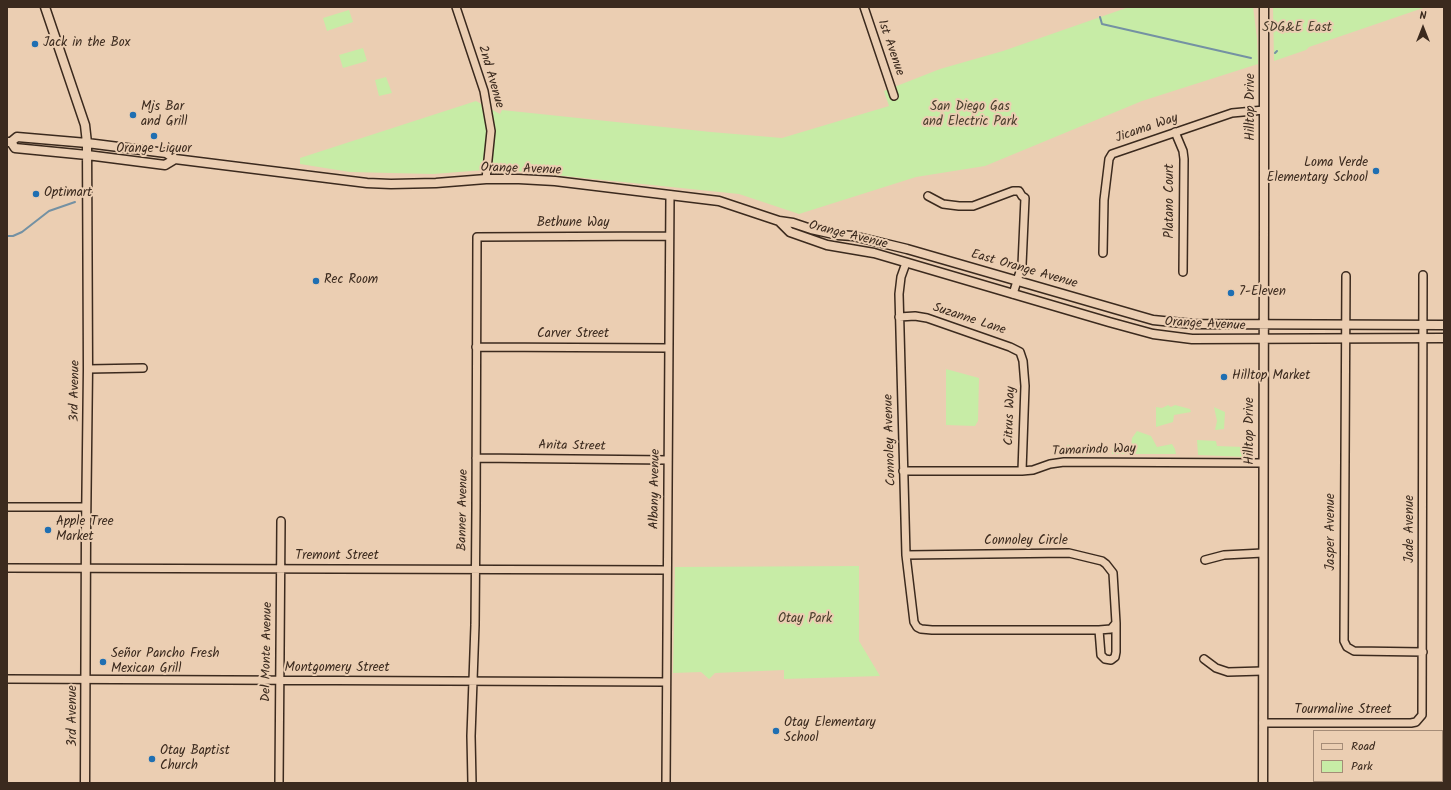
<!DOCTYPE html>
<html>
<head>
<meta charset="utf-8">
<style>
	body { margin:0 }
	#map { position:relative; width:1451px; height:790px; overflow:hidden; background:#ebceb2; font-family:Kalam,sans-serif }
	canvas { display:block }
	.frame { position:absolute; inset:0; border:8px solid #3b2a1e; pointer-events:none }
	.legend { position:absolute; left:1313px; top:730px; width:130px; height:52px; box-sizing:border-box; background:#ebceb2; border:1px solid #a58c77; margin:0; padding:5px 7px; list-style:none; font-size:12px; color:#3b2a1e }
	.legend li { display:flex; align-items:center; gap:8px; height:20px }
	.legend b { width:20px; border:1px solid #a58c77 }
	.north { position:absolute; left:1403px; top:8px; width:40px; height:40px; -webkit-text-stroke:3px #ebceb2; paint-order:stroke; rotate:0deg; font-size:11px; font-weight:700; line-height:16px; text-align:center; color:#3b2a1e }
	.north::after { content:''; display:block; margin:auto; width:14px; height:18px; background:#3b2a1e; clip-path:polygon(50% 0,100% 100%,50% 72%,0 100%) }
</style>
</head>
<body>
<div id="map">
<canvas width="1451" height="790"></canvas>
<div class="frame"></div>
<ul class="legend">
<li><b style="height:5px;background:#ebceb2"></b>Road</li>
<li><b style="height:11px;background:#c7eca6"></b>Park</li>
</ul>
<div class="north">N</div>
</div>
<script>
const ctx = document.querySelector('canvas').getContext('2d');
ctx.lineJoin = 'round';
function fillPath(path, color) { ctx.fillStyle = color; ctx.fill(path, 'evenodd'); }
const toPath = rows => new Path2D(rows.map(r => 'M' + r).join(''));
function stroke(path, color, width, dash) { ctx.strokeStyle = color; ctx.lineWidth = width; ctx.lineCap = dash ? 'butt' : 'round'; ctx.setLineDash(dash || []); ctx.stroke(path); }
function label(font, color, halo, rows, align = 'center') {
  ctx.font = font + ' Kalam,sans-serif'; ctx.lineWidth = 4; ctx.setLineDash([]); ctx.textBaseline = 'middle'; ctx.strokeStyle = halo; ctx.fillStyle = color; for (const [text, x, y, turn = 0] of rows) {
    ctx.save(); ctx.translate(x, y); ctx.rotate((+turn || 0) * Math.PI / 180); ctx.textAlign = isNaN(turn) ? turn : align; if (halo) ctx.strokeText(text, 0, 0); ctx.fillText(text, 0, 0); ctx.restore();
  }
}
const green = toPath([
	[1129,7,1253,7,1257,38,1258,64,1142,101,985,166,916,177,799,214,739,194,497,169,433,174,350,172,300,164,300,158,476,101,500,114,502,110,711,132,782,138,889,106,884,91,940,69,1003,51],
	[1273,7,1426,7,1309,47,1306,50,1274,61],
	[349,10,353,22,327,31,323,18],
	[363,48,367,61,343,68,339,55],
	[386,77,392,93,379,96,375,80],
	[946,369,979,378,978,421,975,426,946,425],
	[1168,405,1171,407,1175,405,1190,409,1191,412,1174,415,1173,422,1156,427,1156,407,1162,408],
	[1214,407,1225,412,1224,429,1215,430,1217,421],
	[1137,431,1151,436,1157,447,1172,444,1175,449,1176,454,1112,454,1112,448,1131,448,1132,438],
	[1197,440,1216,441,1217,446,1243,447,1247,457,1198,455],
	[1067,445,1087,448,1087,455,1067,454],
	[859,566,859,641,880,676,784,679,784,670,715,673,709,679,701,672,673,673,675,567]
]);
const stream = toPath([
	[1100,17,1102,24,1251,58],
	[1275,53,1277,51],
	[7,236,13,236,22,232,49,211,75,202]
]);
const minor = toPath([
	[456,7,484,91,491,131,486,179],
	[864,7,894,96],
	[1175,132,1183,151,1184,159,1183,272],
	[928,196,943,204,959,206,973,206,1013,191,1019,191,1022,196,1025,198,1022,265,1013,294],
	[1103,253,1104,200,1109,159,1112,154,1232,113,1264,110],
	[906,263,901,277,899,294,906,555,914,622,917,627,921,629,932,630,1099,630,1111,629,1116,623,1113,573,1106,564,1102,561,1069,553,906,555],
	[1346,276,1344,641,1347,647,1354,651,1423,652],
	[899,317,915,316,927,318,1010,347,1020,352,1023,361,1025,386,1022,471],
	[476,347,669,348],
	[88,369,143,368],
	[476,458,668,460],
	[903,471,1022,471,1033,470,1050,464,1064,462,1263,463],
	[7,507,86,507],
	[1205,560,1224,555,1263,553],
	[7,568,667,570],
	[1099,630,1101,655,1105,659,1111,660,1115,657,1116,652,1116,623],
	[1204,659,1216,668,1228,672,1263,671],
	[7,679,666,682],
	[1263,723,1411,723,1416,722,1422,715,1423,275],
	[279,783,281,521],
	[472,783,471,736,475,625,476,509,477,237,669,236],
	[666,783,670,195]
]);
const major = toPath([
	[45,7,85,125,87,143,88,369,86,533],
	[7,142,11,142,17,137,87,143,166,153,175,159,367,183,391,184,436,183,486,179,519,179,555,181,719,201,779,221,790,232,827,245,874,253,1109,322,1153,334,1192,339,1444,338],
	[11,142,15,148,87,155,165,165,175,159],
	[779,221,793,223,811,229,838,235,853,236,907,249,1153,320,1193,324,1444,325],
	[85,783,86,535],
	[1263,783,1264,222,1264,7]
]);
const markers = [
	[35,44,4,"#1f6fb2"],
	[133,115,4,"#1f6fb2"],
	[154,136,4,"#1f6fb2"],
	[1376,171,4,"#1f6fb2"],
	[36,194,4,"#1f6fb2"],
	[316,281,4,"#1f6fb2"],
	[1231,293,4,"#1f6fb2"],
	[1224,377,4,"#1f6fb2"],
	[48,530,4,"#1f6fb2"],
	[103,662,4,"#1f6fb2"],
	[776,731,4,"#1f6fb2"],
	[152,759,4,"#1f6fb2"]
];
const parkNames = [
	["SDG&E East",1297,29],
	["San Diego Gas",970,108],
	["and Electric Park",970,123],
	["Otay Park",805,620]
];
const poiNames = [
	["Jack in the Box",43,44],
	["Mjs Bar",141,108],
	["and Grill",141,123],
	["Orange Liquor",154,150,"center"],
	["Loma Verde",1368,164,"right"],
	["Elementary School",1368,179,"right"],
	["Optimart",44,194],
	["Rec Room",324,281],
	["7-Eleven",1239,293],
	["Hilltop Market",1232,377],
	["Apple Tree",56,523],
	["Market",56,538],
	["Señor Pancho Fresh",111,655],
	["Mexican Grill",111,670],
	["Otay Elementary",784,724],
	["School",784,739],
	["Otay Baptist",160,752],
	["Church",160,767]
];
const streetNames = [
	["1st Avenue",890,48,71],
	["2nd Avenue",490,77,74],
	["Hilltop Drive",1252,107,-90],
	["Jicama Way",1147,129,-19],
	["Orange Avenue",521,170,2],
	["Platano Court",1171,201,-90],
	["Bethune Way",573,224],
	["Orange Avenue",848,236,14],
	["East Orange Avenue",1024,270,16],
	["Suzanne Lane",969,320,18],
	["Orange Avenue",1205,325,3],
	["Carver Street",573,335],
	["3rd Avenue",76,391,-89],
	["Citrus Way",1011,416,-88],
	["Hilltop Drive",1251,431,-90],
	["Connoley Avenue",891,440,-92],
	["Anita Street",572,447,1],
	["Tamarindo Way",1094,451,-2],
	["Albany Avenue",656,489,-89],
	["Banner Avenue",464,510,-89],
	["Jade Avenue",1411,529,-90],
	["Jasper Avenue",1332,532,-90],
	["Connoley Circle",1026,542],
	["Tremont Street",337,557],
	["Del Monte Avenue",268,652,-89],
	["Montgomery Street",337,669],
	["Tourmaline Street",1343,711],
	["3rd Avenue",74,716,-90]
];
fillPath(green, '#c7eca6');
stroke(stream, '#7491a3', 2);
stroke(minor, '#3b2a1e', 10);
stroke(major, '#3b2a1e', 11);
stroke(minor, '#ebceb2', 7);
stroke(major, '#ebceb2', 8);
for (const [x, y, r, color] of markers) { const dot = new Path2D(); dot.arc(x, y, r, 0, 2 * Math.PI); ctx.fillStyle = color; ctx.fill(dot); stroke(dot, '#ebceb2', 1.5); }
label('13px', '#493d2c', '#ebceb2', parkNames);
label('13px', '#3b2a1e', '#ebceb2', poiNames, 'left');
label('13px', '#3b2a1e', '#ebceb2', streetNames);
</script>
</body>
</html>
